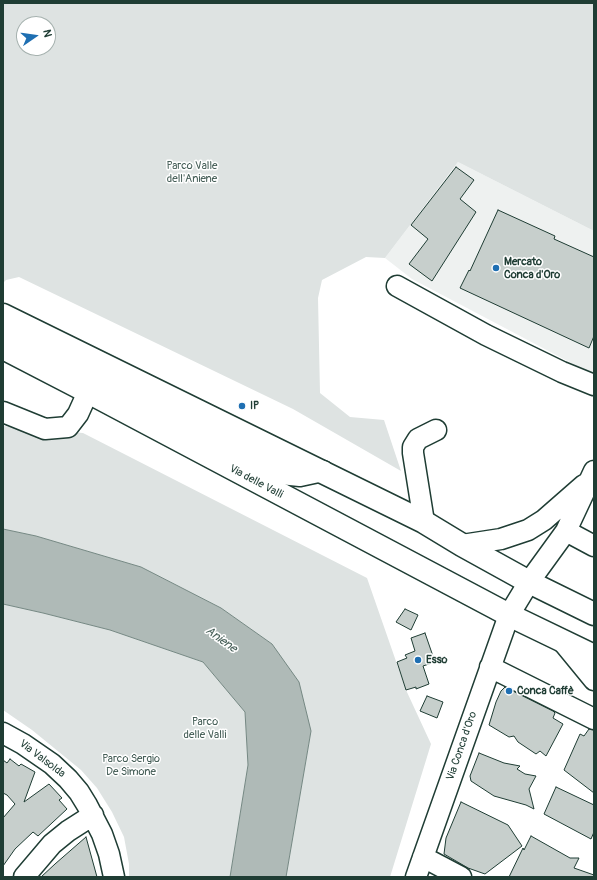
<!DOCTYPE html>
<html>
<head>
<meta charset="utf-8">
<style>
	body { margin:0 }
	#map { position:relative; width:597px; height:880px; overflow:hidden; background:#fff; font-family:Pangolin,sans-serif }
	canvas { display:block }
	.frame { position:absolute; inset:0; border:4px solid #1f3d34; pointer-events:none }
	.north { position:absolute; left:16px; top:16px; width:40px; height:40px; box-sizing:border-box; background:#fff; border:1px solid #a5b1ae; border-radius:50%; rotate:77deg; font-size:11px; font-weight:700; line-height:16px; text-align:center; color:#1f3d34 }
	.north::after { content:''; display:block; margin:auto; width:14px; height:18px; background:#1f6fb2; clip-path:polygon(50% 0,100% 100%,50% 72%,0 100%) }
</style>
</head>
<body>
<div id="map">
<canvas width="597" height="880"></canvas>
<div class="frame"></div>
<div class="north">N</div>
</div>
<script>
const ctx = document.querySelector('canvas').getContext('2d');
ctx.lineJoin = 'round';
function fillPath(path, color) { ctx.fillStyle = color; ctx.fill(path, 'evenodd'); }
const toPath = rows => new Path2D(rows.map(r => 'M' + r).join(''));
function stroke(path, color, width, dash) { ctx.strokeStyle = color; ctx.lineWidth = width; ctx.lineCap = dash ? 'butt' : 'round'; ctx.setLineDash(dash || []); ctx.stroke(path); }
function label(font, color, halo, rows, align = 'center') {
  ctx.font = font + ' Pangolin,sans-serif'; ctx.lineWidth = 3; ctx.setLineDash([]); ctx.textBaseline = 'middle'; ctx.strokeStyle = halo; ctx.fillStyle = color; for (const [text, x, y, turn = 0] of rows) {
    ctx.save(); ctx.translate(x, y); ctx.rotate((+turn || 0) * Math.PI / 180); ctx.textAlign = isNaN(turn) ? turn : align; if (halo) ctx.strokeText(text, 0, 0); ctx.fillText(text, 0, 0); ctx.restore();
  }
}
const built = toPath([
	[458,162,594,231,594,375,412,279,385,258]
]);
const green = toPath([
	[3,3,594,3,594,231,458,162,385,258,366,257,322,280,318,298,320,393,350,417,384,420,401,471,293,409,19,277,6,280,3,283],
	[24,24,48,24,48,48,24,48],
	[3,426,83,433,367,578,406,690,431,744,390,877,286,877,311,731,272,644,221,608,141,567,36,536,3,529],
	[3,604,43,613,110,630,203,662,245,712,248,765,230,877,129,877,129,864,124,837,112,812,97,788,81,770,32,730,3,710]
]);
const water = toPath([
	[3,529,36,536,141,567,221,608,272,644,299,682,311,731,286,877,230,877,248,765,245,712,203,662,110,630,43,613,3,604,3,529]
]);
const building = toPath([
	[456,167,474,180,460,199,476,212,432,281,409,264,428,239,411,225,456,167],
	[498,210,555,236,554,239,594,257,594,336,589,348,460,288,469,270,470,271,498,210],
	[405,609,418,615,411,630,396,622,405,609],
	[425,633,435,662,423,666,429,684,416,689,416,687,406,690,397,662,407,658,405,655,415,651,411,638,425,633],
	[505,687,553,711,555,713,553,718,563,724,546,756,540,751,536,754,518,742,514,736,509,737,489,725,496,702,501,691,505,687],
	[427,696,443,702,437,718,420,711,427,696],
	[589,729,594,730,594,793,564,770,580,734,584,736,589,729],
	[479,753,504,763,520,766,517,769,525,774,536,776,529,789,534,809,526,805,494,796,471,781,470,776,479,753],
	[10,759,19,766,21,764,35,772,24,802,49,784,62,798,59,800,67,809,38,836,33,832,15,849,3,866,3,818,15,804,7,795,3,793,3,760,7,763,10,759],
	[556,787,594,805,594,832,591,839,544,814,556,787],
	[461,802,508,825,522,846,485,874,468,868,444,854,446,838,461,802],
	[531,836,570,858,579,858,574,868,594,875,594,877,509,877,523,848,524,850,531,836],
	[86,837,97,877,41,877,55,864,86,837]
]);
const minor = toPath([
	[397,286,486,335,562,372,594,385],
	[3,330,168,415,281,474,300,476,323,471],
	[3,412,45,429,68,427,78,414,88,392],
	[424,522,413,453,413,447,418,439,436,430],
	[566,531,594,546],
	[462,545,501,539,528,530,544,520,584,485],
	[562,641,594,680],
	[490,667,594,719],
	[3,733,23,744,52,764,68,779,79,792,87,805,102,834,109,854,114,877],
	[423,857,461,877],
	[24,877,52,844,68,831,93,815],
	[416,877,509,615,529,582,566,531,594,471]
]);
const major = toPath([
	[3,315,424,522,462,545,529,582,594,614],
	[3,348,88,392,509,615,594,656]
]);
const markers = [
	[496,268,4,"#1f6fb2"],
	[242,406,4,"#1f6fb2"],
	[418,660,4,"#1f6fb2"],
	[509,691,4,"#1f6fb2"]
];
const parkNames = [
	["Parco Valle",192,166],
	["dell'Aniene",192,179],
	["Parco",205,722],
	["delle Valli",205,735],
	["Parco Sergio",131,759],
	["De Simone",131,772]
];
const poiNames = [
	["Mercato",504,262],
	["Conca d'Oro",504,275],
	["IP",250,406],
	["Esso",426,660],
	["Conca Caffè",517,691]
];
const streetNames = [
	["Via delle Valli",256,482,28],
	["Via Conca d'Oro",462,746,-71],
	["Via Valsolda",42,759,37]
];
const waterNames = [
	["Aniene",221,640,36]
];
fillPath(built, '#eef1f0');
fillPath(green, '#dee3e2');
fillPath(water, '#afbab7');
stroke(water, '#758883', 1);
fillPath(building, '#c7cfcc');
stroke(building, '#1f3d34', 1);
stroke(minor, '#1f3d34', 23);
stroke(major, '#1f3d34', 25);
stroke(minor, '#fff', 20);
stroke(major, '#fff', 22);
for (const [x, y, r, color] of markers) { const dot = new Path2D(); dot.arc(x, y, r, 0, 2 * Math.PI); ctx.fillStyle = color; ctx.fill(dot); stroke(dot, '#fff', 1.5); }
label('11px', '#455e57', '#fff', parkNames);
label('bold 11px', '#1f3d34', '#fff', poiNames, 'left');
label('11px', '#1f3d34', '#fff', streetNames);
label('italic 12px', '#4a625b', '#fff', waterNames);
</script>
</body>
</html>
